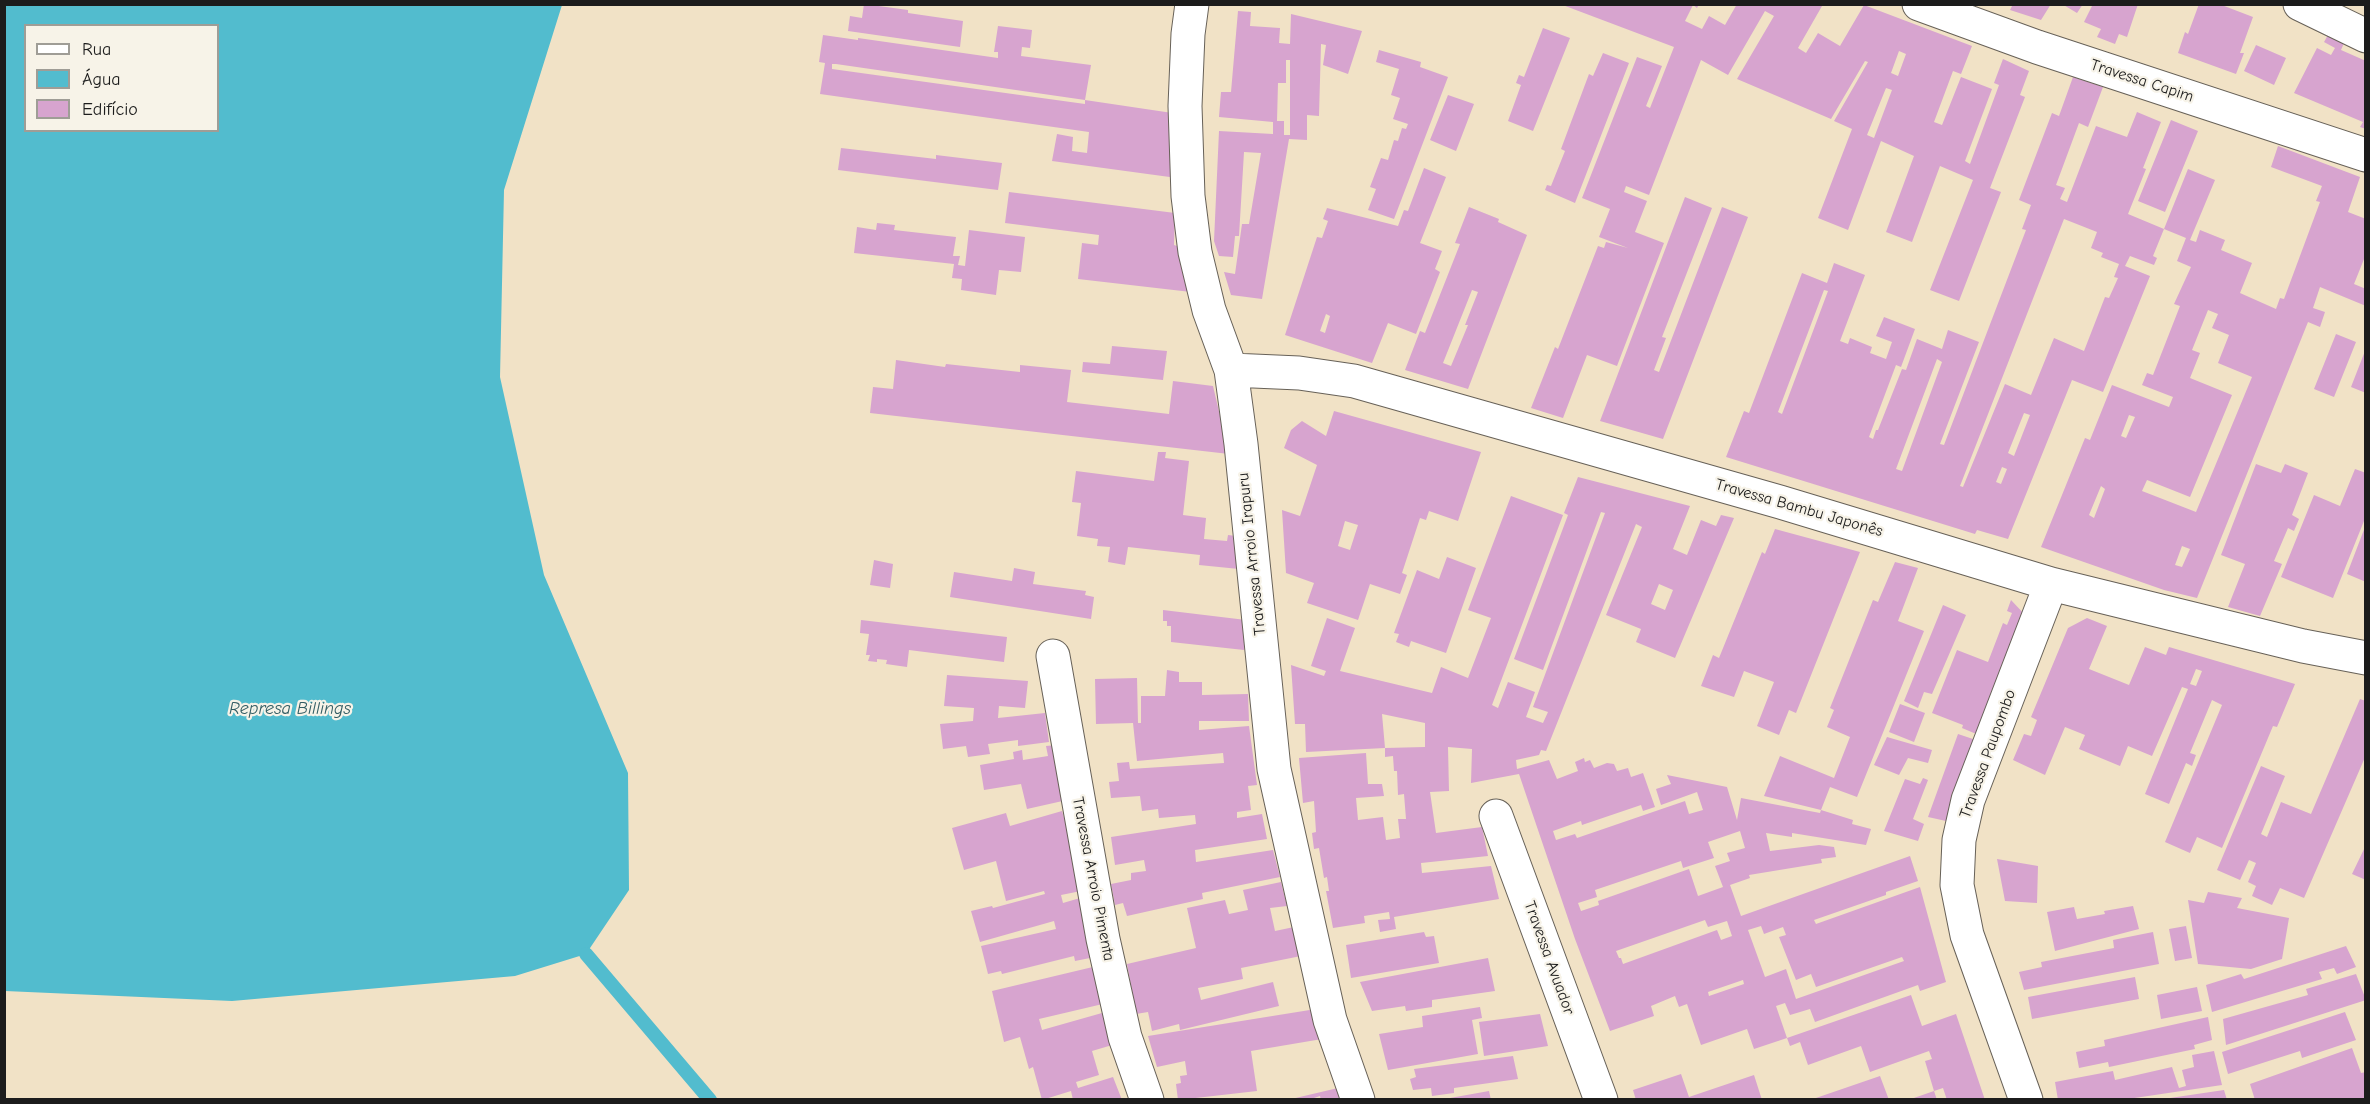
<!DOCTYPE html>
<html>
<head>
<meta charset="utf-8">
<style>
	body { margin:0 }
	#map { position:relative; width:2370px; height:1104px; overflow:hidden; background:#f1e2c6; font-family:"Comic Neue",sans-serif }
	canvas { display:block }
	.frame { position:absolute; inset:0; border:6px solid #1c1c1c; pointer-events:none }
	.legend { position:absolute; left:24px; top:24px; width:195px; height:108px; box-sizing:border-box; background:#f7f3e8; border:2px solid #9f9d96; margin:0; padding:8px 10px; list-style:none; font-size:18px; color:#1c1c1c }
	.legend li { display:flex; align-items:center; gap:12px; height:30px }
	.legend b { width:30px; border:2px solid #9f9d96 }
</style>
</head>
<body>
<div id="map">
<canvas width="2370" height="1104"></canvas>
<div class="frame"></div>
<ul class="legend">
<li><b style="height:8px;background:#fff"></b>Rua</li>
<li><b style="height:16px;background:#52bcce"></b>Água</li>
<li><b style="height:16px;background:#d7a4cf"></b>Edifício</li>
</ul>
</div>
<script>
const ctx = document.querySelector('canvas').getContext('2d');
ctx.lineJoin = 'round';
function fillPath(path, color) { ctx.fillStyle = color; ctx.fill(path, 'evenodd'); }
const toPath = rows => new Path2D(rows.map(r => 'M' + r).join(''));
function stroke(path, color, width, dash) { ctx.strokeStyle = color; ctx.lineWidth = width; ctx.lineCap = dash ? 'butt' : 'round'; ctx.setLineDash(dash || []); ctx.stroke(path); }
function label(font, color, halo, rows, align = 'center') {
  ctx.font = font + ' "Comic Neue",sans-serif'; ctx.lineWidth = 4.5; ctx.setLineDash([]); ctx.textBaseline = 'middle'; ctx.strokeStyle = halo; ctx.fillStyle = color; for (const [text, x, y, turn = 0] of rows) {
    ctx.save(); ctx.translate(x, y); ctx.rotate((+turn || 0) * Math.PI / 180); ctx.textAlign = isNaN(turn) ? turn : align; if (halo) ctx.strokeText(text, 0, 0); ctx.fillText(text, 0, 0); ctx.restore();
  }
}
const water = toPath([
	[5,4,562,5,504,190,500,377,544,575,628,773,629,890,586,954,515,976,232,1001,5,991],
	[26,26,218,26,218,130,26,130]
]);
const stream = toPath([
	[586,954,710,1100]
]);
const building = toPath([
	[864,4,908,10,908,13,963,21,960,47,848,31,850,16,862,18],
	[1560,4,1699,4,1697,8,1693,5,1685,21,1702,29,1709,16,1725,25,1737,4,1819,4,1822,6,1798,48,1806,53,1818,33,1840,46,1864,5,1972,46,1961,74,1953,71,1934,122,1942,125,1961,77,1992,89,1965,161,1970,164,1999,85,1994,83,2003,59,2029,71,2020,95,2025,97,1990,188,2001,192,1959,301,1930,290,1973,180,1940,166,1912,242,1886,232,1914,156,1881,141,1848,230,1818,218,1852,129,1834,121,1868,62,1865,61,1831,119,1737,79,1774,16,1765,11,1728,75,1701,60,1649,195,1626,186,1624,192,1647,201,1635,232,1664,243,1617,366,1587,355,1563,418,1531,408,1555,347,1558,349,1598,246,1604,248,1606,242,1628,248,1599,237,1610,209,1582,198,1637,57,1662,66,1646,106,1650,108,1674,47],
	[1899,51,1906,54,1898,76,1891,73],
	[1886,88,1892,90,1874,138,1867,135],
	[2013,4,2051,4,2041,20,2010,10],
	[2062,4,2083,4,2077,13],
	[2093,4,2138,4,2127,37,2119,34,2115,44,2097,37,2101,29,2084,22],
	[2199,4,2219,4,2253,17,2240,53,2244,53,2236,74,2178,53,2185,32,2188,34],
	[1238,11,1251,12,1250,26,1280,28,1279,43,1290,44,1291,14,1362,31,1348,74,1323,65,1326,45,1321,44,1319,116,1307,115,1307,140,1289,139,1262,299,1231,295,1224,272,1235,274,1242,224,1249,224,1261,153,1244,152,1239,236,1235,236,1233,257,1219,256,1214,241,1219,131,1273,134,1273,122,1219,117,1221,92,1231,92],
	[1286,60,1290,60,1290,135,1284,135,1284,121,1277,121,1278,83,1286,83],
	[998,26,1032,30,1030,48,1022,47,1021,56,1091,65,1085,100,836,64,832,64,832,69,1085,104,1085,100,1179,114,1177,178,1052,161,1057,134,1073,137,1072,151,1087,153,1089,132,820,94,825,63,819,62,823,35,858,40,858,38,998,58,998,52,994,52],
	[1543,28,1570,38,1533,131,1508,121,1521,85,1516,83,1519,75,1524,77],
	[2328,35,2344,43,2341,50,2366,61,2366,129,2360,127,2363,122,2294,93,2317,48,2331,55,2335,48,2324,42],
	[2256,45,2286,58,2274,85,2244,71],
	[1379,50,1421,62,1420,67,1448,77,1394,219,1368,210,1376,189,1370,187,1381,158,1388,160,1394,140,1398,141,1402,128,1406,129,1408,124,1393,119,1400,98,1391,95,1399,69,1376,62],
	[1603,53,1629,63,1575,203,1545,190,1547,185,1551,186,1565,151,1561,149,1589,74,1593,76],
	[2073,77,2103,87,2088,127,2079,123,2056,185,2065,188,2060,199,2067,202,2096,126,2127,137,2137,112,2161,122,2143,168,2146,169,2128,214,2164,229,2153,256,2157,258,2154,265,2130,256,2125,266,2150,276,2103,392,2072,380,2008,539,1977,530,1975,534,1726,457,1744,411,1749,413,1802,273,1827,283,1834,263,1865,275,1840,341,1848,344,1850,338,1872,347,1870,353,1886,359,1892,342,1876,336,1884,317,1915,329,1901,367,1896,365,1869,437,1873,439,1876,430,1878,430,1902,369,1906,370,1917,339,1942,349,1948,330,1979,342,1940,444,1944,445,2026,230,2022,229,2031,205,2019,200,2052,113,2059,116],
	[2064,219,2097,232,2091,248,2103,253,2101,257,2119,264,2114,277,2118,278,2109,298,2105,297,2084,351,2054,338,2031,395,2005,384,1963,487,1960,486],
	[1824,290,1828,291,1782,414,1778,412],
	[1937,359,1942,362,1902,471,1896,469],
	[2024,413,2030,415,2014,456,2008,453],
	[2002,467,2007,469,2001,484,1996,482],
	[1448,95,1474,104,1456,151,1430,140],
	[2171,120,2198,131,2165,212,2138,201],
	[2278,146,2360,177,2348,212,2366,219,2366,254,2354,284,2366,289,2366,306,2320,287,2313,308,2325,312,2320,327,2308,322,2197,598,2164,590,2041,547,2085,438,2090,440,2112,385,2169,407,2173,397,2142,385,2147,373,2153,375,2180,306,2174,304,2191,267,2177,261,2186,238,2164,229,2188,169,2215,180,2190,240,2196,242,2200,230,2225,240,2221,250,2252,263,2240,293,2276,309,2280,298,2284,299,2320,202,2316,201,2322,186,2271,167],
	[2208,310,2218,314,2212,328,2229,335,2218,363,2252,377,2196,512,2142,491,2147,480,2190,497,2232,395,2190,378,2200,353,2192,350],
	[2129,415,2135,417,2126,438,2121,436],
	[2101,486,2105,489,2094,518,2089,515],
	[2182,546,2190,549,2182,567,2175,565],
	[841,148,936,159,936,155,1002,163,998,190,838,170],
	[1424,168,1446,177,1420,243,1442,251,1435,269,1440,272,1416,334,1388,323,1372,363,1285,335,1317,237,1322,238,1328,221,1323,219,1327,208,1398,226,1404,210,1408,211],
	[1326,314,1330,316,1325,333,1320,331],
	[1009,192,1175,213,1174,245,1177,246,1191,292,1078,279,1082,243,1098,245,1099,235,1005,223],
	[1685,197,1712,208,1662,337,1666,338,1654,370,1659,372,1722,207,1748,217,1663,439,1600,421],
	[1469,207,1499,219,1498,222,1527,235,1468,389,1405,370,1420,331,1425,333,1460,244,1455,243],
	[1472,290,1478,292,1465,325,1468,325,1451,366,1443,363],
	[877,223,895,225,894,230,956,237,953,256,960,256,958,265,965,266,969,230,1025,237,1021,272,999,270,996,295,961,290,962,279,952,278,954,264,854,253,857,227,876,230],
	[2336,334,2356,342,2334,397,2314,389],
	[1112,346,1167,351,1163,380,1082,372,1083,362,1110,364],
	[2365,351,2366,351,2366,393,2351,387],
	[896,360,945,367,946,364,1020,372,1020,365,1071,370,1067,402,1169,414,1173,381,1213,386,1229,454,870,413,873,387,893,389],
	[1334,411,1481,452,1458,521,1429,511,1426,520,1420,518,1402,573,1407,575,1400,594,1370,584,1358,620,1307,603,1314,583,1286,573,1282,510,1300,516,1317,465,1284,448,1291,430,1302,421,1326,436],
	[1345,521,1358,525,1350,550,1338,546],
	[1158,452,1166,452,1165,458,1189,461,1183,515,1206,518,1204,539,1227,541,1228,535,1236,536,1239,569,1199,565,1200,555,1128,547,1125,565,1108,562,1110,547,1097,546,1098,539,1077,536,1081,503,1072,502,1076,471,1154,481],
	[2256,464,2281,473,2285,464,2308,473,2292,515,2299,519,2294,531,2288,528,2274,561,2282,564,2260,616,2228,607,2245,564,2221,555],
	[2355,469,2366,473,2366,516,2333,598,2281,577,2314,495,2340,506],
	[1578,477,1690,506,1673,549,1687,555,1701,520,1716,526,1721,515,1734,518,1675,658,1636,642,1641,629,1606,615,1642,527,1636,524,1546,751,1541,750,1539,755,1516,760,1517,769,1549,760,1557,779,1578,771,1575,762,1584,758,1585,762,1590,760,1594,768,1607,763,1614,764,1617,771,1628,768,1631,777,1643,773,1655,807,1643,811,1641,805,1582,825,1581,821,1553,831,1556,840,1575,834,1577,838,1685,801,1689,814,1703,810,1697,792,1661,805,1656,789,1671,784,1667,775,1727,787,1737,820,1741,798,1820,813,1821,810,1764,796,1780,756,1834,778,1850,737,1827,727,1834,710,1830,708,1873,600,1878,602,1895,562,1918,568,1898,621,1924,631,1857,797,1830,787,1821,810,1853,820,1852,824,1871,829,1866,845,1792,833,1792,837,1766,833,1770,851,1819,845,1834,847,1836,857,1821,859,1822,863,1749,875,1750,878,1730,885,1741,916,1910,856,1918,881,1886,892,1886,895,1814,920,1816,924,1920,887,1946,982,1920,991,1918,985,1815,1022,1810,1009,1790,1015,1785,1003,1776,1006,1787,1038,1911,995,1922,1026,1956,1014,1985,1100,1947,1100,1943,1088,1934,1091,1925,1061,1932,1059,1929,1051,1870,1072,1861,1046,1808,1065,1800,1042,1790,1046,1787,1038,1754,1049,1747,1029,1701,1045,1687,1004,1679,1007,1675,996,1651,1006,1654,1016,1610,1031,1575,939,1519,774,1471,783,1472,749,1448,747,1449,791,1430,792,1436,833,1482,827,1488,856,1421,863,1422,873,1491,866,1499,899,1394,917,1396,929,1380,932,1378,920,1390,919,1389,912,1364,916,1365,923,1333,928,1326,891,1329,891,1327,877,1324,878,1319,848,1314,849,1312,833,1316,832,1314,801,1303,803,1299,758,1366,753,1368,784,1382,784,1384,796,1356,798,1358,820,1383,817,1386,840,1400,838,1398,819,1406,819,1404,794,1398,795,1397,771,1394,771,1393,756,1385,757,1385,748,1306,752,1305,724,1295,724,1291,665,1324,676,1326,671,1311,666,1327,618,1355,628,1340,671,1432,693,1441,667,1468,678,1491,618,1468,610,1511,496,1563,515,1492,705,1498,708,1508,682,1535,692,1526,717,1543,723,1548,712,1533,707,1605,513,1601,512,1543,670,1514,659,1568,515,1564,513],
	[1659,584,1673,590,1665,610,1651,604],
	[1382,714,1425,723,1425,747,1385,748],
	[1740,831,1745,848,1727,853,1730,861,1715,866,1723,887,1698,896,1689,869,1598,901,1599,905,1581,911,1578,903,1597,897,1595,890,1681,861,1683,868,1714,858,1708,842],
	[1705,920,1708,927,1727,921,1732,936,1721,940,1717,930,1623,964,1621,958,1619,958,1616,951],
	[1761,926,1764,934,1783,927,1786,935,1779,937,1796,980,1811,974,1816,987,1902,957,1904,961,1796,999,1786,969,1765,977,1748,930],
	[1743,980,1744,984,1709,996,1708,992],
	[2365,527,2366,527,2366,582,2347,574],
	[1775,529,1860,552,1796,713,1789,710,1779,735,1757,726,1774,682,1744,671,1734,697,1701,686,1713,655,1719,658,1762,552,1765,554],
	[1447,557,1476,568,1446,653,1411,641,1409,647,1396,642,1399,634,1394,633,1417,570,1439,579],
	[874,560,893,564,890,588,870,585],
	[1014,568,1035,572,1033,584,1086,591,1085,595,1094,597,1091,619,950,597,954,572,1012,581],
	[2011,600,2027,617,1981,736,1962,728,1963,725,1932,713,1957,650,1988,662,2003,623,2007,625,2012,613,2007,611],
	[1943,605,1966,615,1932,694,1924,692,1918,708,1904,701],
	[1163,610,1246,620,1244,650,1171,642,1171,626,1167,626,1167,621,1163,621],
	[2087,618,2107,626,2089,669,2129,685,2145,647,2166,655,2169,647,2295,684,2277,727,2273,726,2222,848,2197,837,2190,853,2165,842,2222,705,2212,700,2190,753,2196,755,2192,766,2186,763,2169,804,2145,794,2188,689,2182,687,2152,756,2128,746,2120,766,2079,749,2085,735,2065,727,2045,775,2013,760,2024,734,2031,736,2037,720,2031,717,2068,628],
	[2196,669,2202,671,2196,686,2190,684],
	[861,620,1007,637,1004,662,909,650,907,667,886,664,887,660,877,659,877,662,868,661,870,655,866,655,869,634,860,633],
	[1167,670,1179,672,1179,682,1202,682,1202,695,1248,694,1249,721,1199,721,1199,730,1249,726,1257,785,1248,786,1251,810,1237,812,1237,818,1262,814,1267,839,1195,850,1196,862,1273,850,1280,877,1202,893,1203,899,1127,916,1123,903,1115,905,1111,884,1131,880,1131,873,1146,871,1144,860,1115,865,1111,837,1196,824,1195,815,1159,818,1158,809,1142,811,1140,796,1111,798,1109,782,1119,781,1117,763,1129,762,1130,769,1224,763,1223,753,1137,761,1133,723,1096,724,1095,679,1137,678,1138,723,1141,723,1141,696,1165,696],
	[947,675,1028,681,1025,708,999,706,998,718,1045,713,1049,742,1018,746,1018,740,988,744,990,754,968,757,966,746,943,749,940,724,973,721,974,708,944,706],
	[2360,699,2366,701,2366,755,2304,898,2280,888,2272,905,2252,896,2256,886,2248,882,2256,863,2249,860,2240,880,2217,870,2261,766,2285,776,2261,834,2267,837,2281,802,2311,814],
	[1900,704,1925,713,1914,742,1889,732],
	[1958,734,1979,741,1946,821,1928,817],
	[1887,737,1932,750,1928,763,1908,758,1899,775,1874,765],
	[1057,745,1067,800,1027,809,1021,784,984,790,980,765,1014,759,1013,752,1022,750,1023,760,1048,756,1046,746],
	[1923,778,1928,780,1913,819,1924,824,1918,841,1884,831,1905,779,1920,784],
	[1062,811,1065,821,1075,818,1081,891,1061,895,1063,903,1080,898,1095,957,1075,961,1074,956,1002,974,1001,971,988,974,981,946,1056,929,1054,921,980,942,971,911,992,906,993,908,1045,894,1044,891,1006,901,996,861,964,870,952,828,1006,813,1010,826],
	[2366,845,2366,880,2352,874],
	[1997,859,2038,866,2037,903,2005,901],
	[1281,882,1287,906,1270,908,1275,931,1294,927,1301,956,1241,968,1243,979,1198,988,1201,1000,1273,982,1279,1006,1180,1030,1179,1024,1152,1031,1148,1012,1136,1014,1127,964,1196,948,1187,908,1225,900,1229,914,1248,910,1243,890],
	[2208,892,2242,898,2237,908,2289,918,2282,959,2251,969,2198,964,2188,900,2204,903],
	[2133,906,2139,929,2055,951,2047,912,2074,907,2077,919,2105,914,2104,911],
	[2186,926,2192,958,2175,961,2169,929],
	[1424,932,1426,937,1434,936,1439,963,1351,978,1346,945],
	[2153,932,2159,964,2024,990,2019,972,2042,967,2041,962,2114,948,2113,940],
	[2346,946,2356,967,2337,974,2334,968,2319,972,2322,979,2212,1012,2206,985,2241,974,2244,979],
	[1488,958,1495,991,1432,1000,1432,1007,1406,1011,1405,1006,1372,1011,1360,982],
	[1097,966,1107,1003,1039,1019,1042,1030,1109,1011,1119,1043,1092,1051,1099,1075,1076,1082,1078,1088,1113,1077,1122,1100,1073,1100,1071,1091,1042,1100,1033,1067,1029,1069,1020,1037,1004,1042,992,991],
	[2356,974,2366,1000,2226,1045,2223,1019,2308,995,2306,989],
	[2135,977,2139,999,2032,1019,2028,997],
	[2197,987,2202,1011,2161,1019,2157,995],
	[1480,1007,1482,1018,1472,1020,1478,1054,1388,1070,1379,1034,1423,1027,1422,1016],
	[1316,1009,1322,1039,1251,1051,1257,1091,1178,1100,1176,1084,1181,1083,1180,1076,1187,1075,1185,1061,1157,1067,1148,1036],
	[2345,1012,2356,1040,2302,1058,2300,1051,2228,1074,2222,1052],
	[1540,1014,1548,1046,1484,1056,1479,1022],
	[2208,1017,2212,1040,2194,1045,2195,1049,2109,1067,2108,1062,2079,1068,2076,1052,2105,1046,2104,1040],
	[2352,1048,2361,1073,2366,1072,2366,1100,2255,1100,2250,1084],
	[2214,1051,2222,1085,2121,1100,2058,1100,2055,1082,2113,1071,2115,1080,2172,1067,2179,1088,2186,1086,2182,1070,2194,1067,2192,1055],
	[1513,1056,1518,1079,1454,1088,1454,1093,1432,1096,1431,1088,1413,1090,1410,1079,1416,1077,1414,1069],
	[1681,1074,1689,1097,1754,1075,1762,1100,1636,1100,1633,1090],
	[1880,1076,1889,1100,1813,1100,1813,1099],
	[1338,1088,1341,1100,1321,1100,1320,1096,1314,1098,1314,1100,1287,1100],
	[2224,1090,2227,1100,2171,1100,2170,1098],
	[1489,1091,1491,1100,1450,1100,1450,1098],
	[1934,1091,1937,1100,1911,1100,1911,1099]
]);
const minor = toPath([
	[1192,4,1188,34,1185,106,1188,196,1195,252,1209,310,1231,370,1241,444,1274,769,1330,1020,1358,1100],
	[1919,4,2037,47,2366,155],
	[2300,4,2366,36],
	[1231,370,1299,373,1354,381,1780,502,2051,584,2303,646,2366,658],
	[1053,656,1103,939,1125,1037,1147,1100],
	[1496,816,1601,1100],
	[2026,1100,1967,935,1957,885,1959,840,1968,800,2051,584]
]);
const streetNames = [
	["Travessa Capim",2142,81,18],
	["Travessa Bambu Japonês",1799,508,16],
	["Travessa Arroio Irapuru",1252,554,-96],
	["Travessa Paupombo",1988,754,-70],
	["Travessa Arroio Pimenta",1093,879,79],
	["Travessa Avuador",1549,958,70]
];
const waterNames = [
	["Represa Billings",290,709]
];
fillPath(water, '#52bcce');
stroke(stream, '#52bcce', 14);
fillPath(building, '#d7a4cf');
stroke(minor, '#676158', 35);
stroke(minor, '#fff', 33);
label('16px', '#1c1c1c', '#f7f3e8', streetNames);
label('italic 18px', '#325c63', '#f7f3e8', waterNames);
</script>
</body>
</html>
